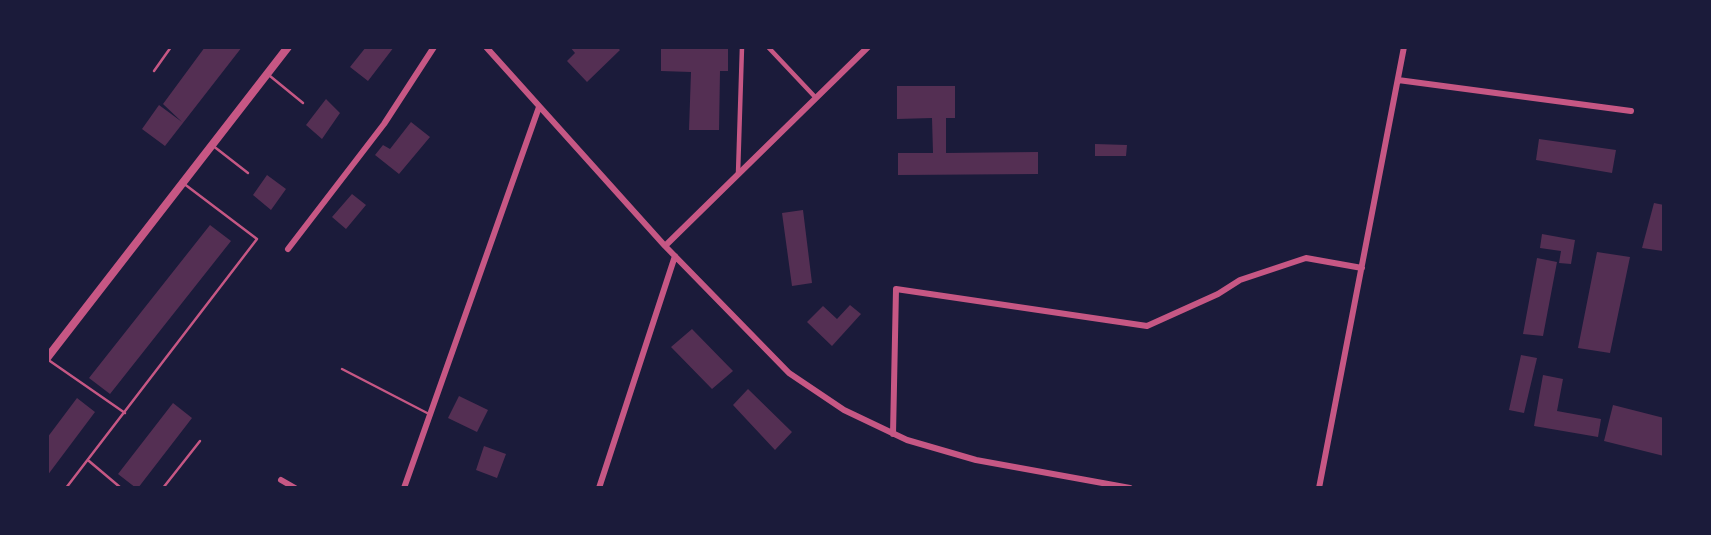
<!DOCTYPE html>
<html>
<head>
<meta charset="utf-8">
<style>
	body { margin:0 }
	#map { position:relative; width:1711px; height:535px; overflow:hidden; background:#1b1b3a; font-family:"Noto Serif",serif }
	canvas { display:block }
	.frame { position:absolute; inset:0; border:49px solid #1b1b3a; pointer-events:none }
</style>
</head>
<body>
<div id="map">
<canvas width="1711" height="535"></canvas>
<div class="frame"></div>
</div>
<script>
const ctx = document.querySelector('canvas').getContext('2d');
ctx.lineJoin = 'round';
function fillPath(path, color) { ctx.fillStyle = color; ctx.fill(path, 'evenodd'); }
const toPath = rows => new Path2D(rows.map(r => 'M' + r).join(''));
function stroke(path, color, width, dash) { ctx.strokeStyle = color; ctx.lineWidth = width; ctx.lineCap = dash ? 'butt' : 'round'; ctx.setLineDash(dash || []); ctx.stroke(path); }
const building = toPath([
	[205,47,242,47,165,146,142,129,159,105,182,122,163,104],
	[366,47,394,47,368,81,350,67],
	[570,47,617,47,620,50,587,82,567,61,575,53],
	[661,47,728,47,728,71,720,71,719,130,689,130,691,72,661,71],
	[897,86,955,86,955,118,946,118,946,153,1038,152,1038,174,898,175,898,153,933,153,932,118,897,119],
	[326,99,340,113,322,139,306,125],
	[411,122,430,137,399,174,375,155,383,145,390,149],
	[1539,139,1616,150,1612,173,1536,160],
	[1095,144,1127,145,1126,156,1095,156],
	[267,175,286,189,271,210,253,195],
	[352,194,366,205,346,229,332,217],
	[1654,203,1664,205,1663,251,1642,248],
	[803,210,812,283,792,286,782,213],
	[210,225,231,241,110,394,89,378],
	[1542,234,1575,240,1571,264,1559,263,1561,251,1540,248],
	[1597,252,1630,257,1610,353,1578,348],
	[1537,258,1557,262,1543,336,1523,334],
	[850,305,861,314,832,346,807,322,823,306,837,319],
	[692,329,733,371,712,389,671,347],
	[1521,355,1537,358,1524,413,1509,410],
	[1543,375,1563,379,1557,411,1601,419,1598,437,1534,426],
	[748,389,792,432,775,450,733,405],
	[459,396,488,410,477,432,448,418],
	[77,398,95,412,47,476,47,438],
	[173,403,192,418,138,488,136,488,118,474],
	[1613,405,1664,418,1664,456,1604,441],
	[484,446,506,454,497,478,476,470]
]);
const service = toPath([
	[154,71,171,47],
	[270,76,303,103],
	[212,145,248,173],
	[47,359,125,413],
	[342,369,429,414],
	[89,461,121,488],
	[66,488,257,239,183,183],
	[163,488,200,441]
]);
const pedestrian = toPath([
	[768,47,816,98],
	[738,174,742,47]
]);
const minor = toPath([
	[486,47,665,246,789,373,844,410,907,440,976,460,1130,488],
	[1398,80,1631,111],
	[665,246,868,47],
	[288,249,384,124,434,47],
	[893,434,896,289,1147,326,1218,294,1240,280,1306,258,1362,268],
	[281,480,295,488],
	[404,488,539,107],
	[599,488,675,256],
	[1319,488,1404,47]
]);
const tertiary = toPath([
	[47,358,288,47]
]);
fillPath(building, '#542f53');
stroke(service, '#c65784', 2.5);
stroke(pedestrian, '#c65784', 4.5);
stroke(minor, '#c65784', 6);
stroke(tertiary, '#c65784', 8);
</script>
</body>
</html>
